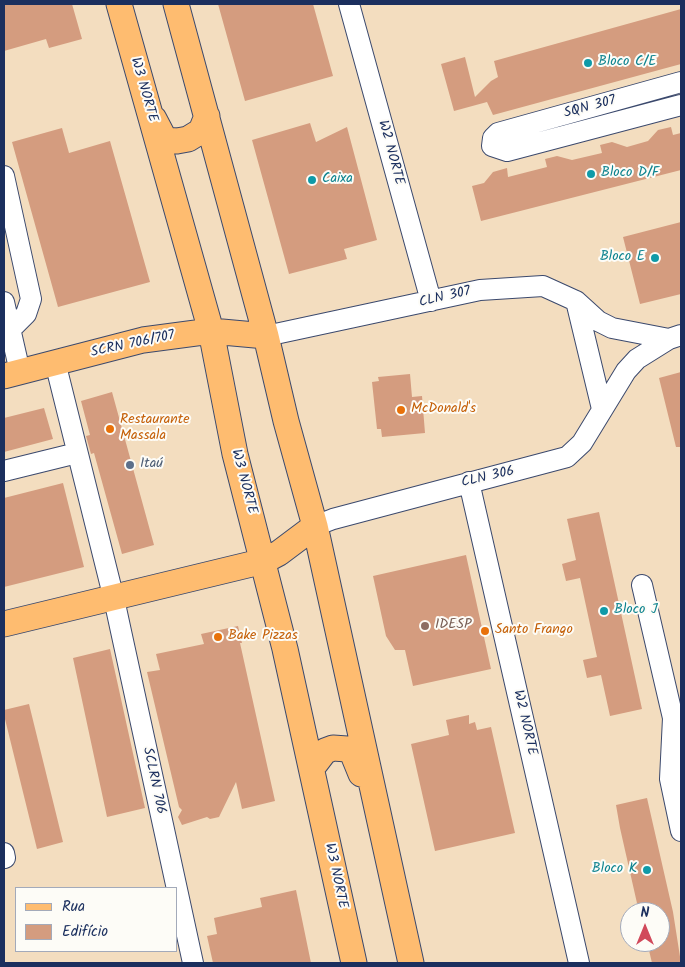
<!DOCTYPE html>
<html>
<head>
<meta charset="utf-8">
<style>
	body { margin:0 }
	#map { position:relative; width:685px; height:967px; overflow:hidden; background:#f3ddbf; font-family:Kalam,sans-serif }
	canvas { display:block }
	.frame { position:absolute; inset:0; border:5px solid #1b2f5e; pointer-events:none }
	.legend { position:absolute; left:15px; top:887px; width:162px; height:65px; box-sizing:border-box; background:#fdfcf7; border:1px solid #a3aaba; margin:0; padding:6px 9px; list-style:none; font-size:15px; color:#1b2f5e }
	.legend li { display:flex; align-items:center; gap:10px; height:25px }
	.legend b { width:25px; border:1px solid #a3aaba }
	.north { position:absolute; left:620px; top:902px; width:50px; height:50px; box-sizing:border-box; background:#fdfcf7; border:1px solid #a3aaba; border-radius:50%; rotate:0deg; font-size:14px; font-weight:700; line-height:20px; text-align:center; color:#1b2f5e }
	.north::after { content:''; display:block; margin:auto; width:18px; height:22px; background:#d1495b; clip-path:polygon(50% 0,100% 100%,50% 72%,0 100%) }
</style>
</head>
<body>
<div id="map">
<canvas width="685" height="967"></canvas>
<div class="frame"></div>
<ul class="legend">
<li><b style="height:6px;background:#febc70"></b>Rua</li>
<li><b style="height:14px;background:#d49c7f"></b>Edifício</li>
</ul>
<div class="north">N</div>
</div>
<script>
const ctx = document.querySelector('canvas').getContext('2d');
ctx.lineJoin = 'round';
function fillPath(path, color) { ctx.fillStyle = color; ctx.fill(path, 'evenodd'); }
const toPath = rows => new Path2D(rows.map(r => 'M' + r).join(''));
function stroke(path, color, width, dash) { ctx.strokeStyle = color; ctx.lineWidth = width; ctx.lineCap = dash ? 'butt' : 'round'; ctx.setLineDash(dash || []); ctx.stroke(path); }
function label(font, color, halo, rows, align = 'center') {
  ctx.font = font + ' Kalam,sans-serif'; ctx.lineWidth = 4; ctx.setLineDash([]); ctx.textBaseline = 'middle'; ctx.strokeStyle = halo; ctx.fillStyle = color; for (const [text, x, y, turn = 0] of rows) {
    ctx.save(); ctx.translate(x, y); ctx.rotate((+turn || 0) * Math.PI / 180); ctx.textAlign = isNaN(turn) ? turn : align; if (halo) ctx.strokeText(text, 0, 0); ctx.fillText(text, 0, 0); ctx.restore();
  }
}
const building = toPath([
	[4,4,72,4,82,39,49,48,46,39,4,51],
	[218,4,313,4,333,76,245,101],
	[681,9,681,64,493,115,487,102,454,111,441,64,465,57,475,97,491,81,498,77,494,61],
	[310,123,316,142,347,127,377,240,344,249,347,259,289,274,252,140],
	[671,127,673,135,681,133,681,170,481,221,472,186,484,183,493,172,507,168,508,177,547,167,545,159,557,156,572,160,602,153,600,145,612,142,627,147,648,141,658,130],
	[62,128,69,153,110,141,150,282,58,307,12,142],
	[681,222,681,294,640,304,623,237],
	[681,372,681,447,676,447,659,378],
	[410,374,412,397,422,396,425,433,382,437,381,429,377,429,372,382,379,381,378,377],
	[112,392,154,545,122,554,94,453,91,454,86,436,90,435,81,401],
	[44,408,53,439,4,452,4,418],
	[63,483,84,567,4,587,4,498],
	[599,512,642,709,610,716,601,675,587,678,583,660,597,657,580,578,566,581,562,564,576,560,567,519],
	[466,555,491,669,413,686,405,650,395,650,386,636,373,576],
	[238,626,242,643,240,643,275,801,242,809,236,782,219,817,210,819,207,817,182,825,178,817,182,810,179,807,147,672,160,670,156,654,204,644,201,634],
	[110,649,145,808,107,817,73,658],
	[29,704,63,842,37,849,4,715,4,710],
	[469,715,469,724,475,722,477,730,491,727,515,833,435,851,411,744,449,735,446,720],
	[647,798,673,912,681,963,652,963,647,942,660,942,660,912,639,912,620,828,616,805],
	[296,890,311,963,213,963,207,936,217,934,214,918,262,907,260,898]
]);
const minor = toPath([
	[349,4,431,301],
	[681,82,498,133,493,138,492,146,507,151,681,105],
	[4,176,31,299,26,314,10,330],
	[576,301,602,409],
	[4,302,20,372],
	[266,336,480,290,543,286,576,301,598,321,612,328,669,339],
	[55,362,114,599,193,963],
	[4,471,77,453],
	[469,482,579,963],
	[315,526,333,519,567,457,582,443,626,371,637,359,669,339,681,335],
	[642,585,673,718,670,779,681,831],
	[4,853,5,858]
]);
const major = toPath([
	[119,4,211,331,235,454,285,649,354,963],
	[176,4,266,336,286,421,315,526,411,963],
	[154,119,165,140,177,141,188,139,201,131,207,116],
	[4,376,143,340,211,331,266,336],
	[4,624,264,561,279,553,315,526],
	[312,768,325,751,333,748,347,749,352,752,361,774]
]);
const markers = [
	[588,63,5,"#0f9aa8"],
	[591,174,5,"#0f9aa8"],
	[312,180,5,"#0f9aa8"],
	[655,258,5,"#0f9aa8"],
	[401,410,5,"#e8710a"],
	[110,429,5,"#e8710a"],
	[130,465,5,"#5c6f8a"],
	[604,611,5,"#0f9aa8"],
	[425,626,5,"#8d6e63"],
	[485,631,5,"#e8710a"],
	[218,637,5,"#e8710a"],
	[647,870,5,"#0f9aa8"]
];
const cultureNames = [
	["Bloco C/E",598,63],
	["Bloco D/F",601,174],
	["Caixa",322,180],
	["Bloco E",645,258,"right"],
	["Bloco J",614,611],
	["Bloco K",637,870,"right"]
];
const streetNames = [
	["W3 NORTE",143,90,74],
	["SQN 307",590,108,-15],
	["W2 NORTE",390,153,75],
	["CLN 307",445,298,-13],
	["SCRN 706/707",133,345,-12],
	["CLN 306",488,478,-13],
	["W3 NORTE",243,482,75],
	["W2 NORTE",524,723,77],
	["SCLRN 706",153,781,78],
	["W3 NORTE",335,876,78]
];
const foodNames = [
	["McDonald's",411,410],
	["Restaurante",120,421],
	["Massala",120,437],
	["Santo Frango",495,631],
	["Bake Pizzas",228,637]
];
const serviceNames = [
	["Itaú",140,465]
];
const educationNames = [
	["IDESP",435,626]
];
fillPath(building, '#d49c7f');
stroke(minor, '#3b496d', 22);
stroke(major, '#3b496d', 27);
stroke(minor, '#fff', 20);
stroke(major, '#febc70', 25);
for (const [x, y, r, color] of markers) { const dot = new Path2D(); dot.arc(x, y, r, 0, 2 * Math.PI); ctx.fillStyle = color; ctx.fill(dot); stroke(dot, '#fdfcf7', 2); }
label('14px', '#0d838f', '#fdfcf7', cultureNames, 'left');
label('14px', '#1b2f5e', '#fdfcf7', streetNames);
label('14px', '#c56008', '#fdfcf7', foodNames, 'left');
label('14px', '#4e5e75', '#fdfcf7', serviceNames, 'left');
label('14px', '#785e54', '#fdfcf7', educationNames, 'left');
</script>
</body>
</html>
